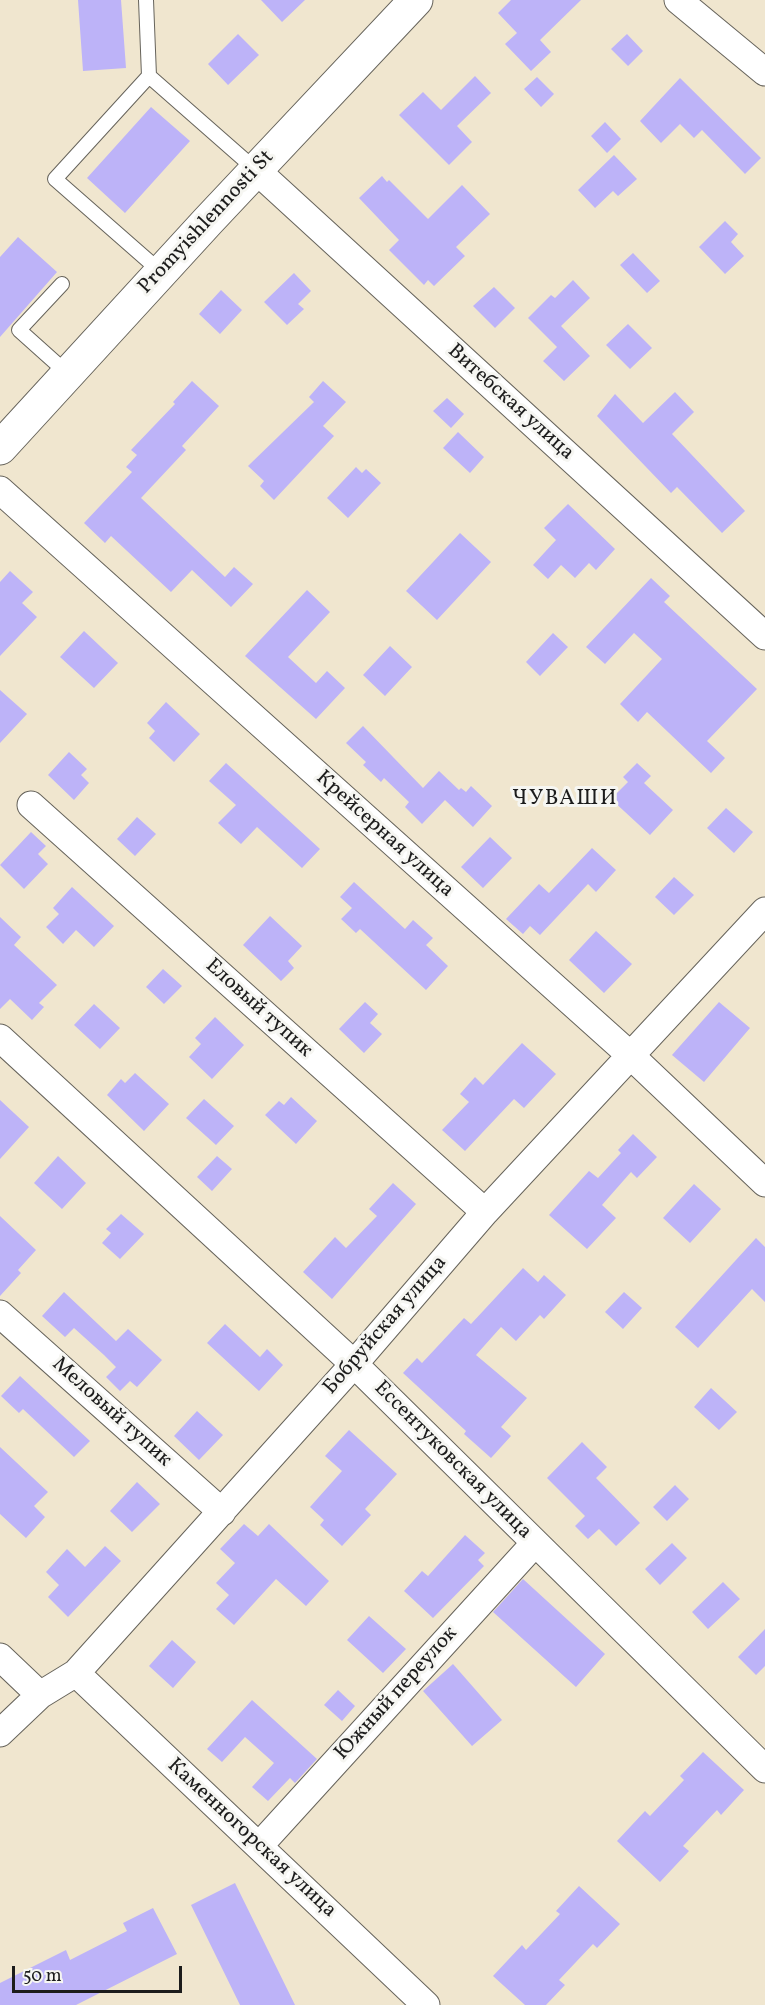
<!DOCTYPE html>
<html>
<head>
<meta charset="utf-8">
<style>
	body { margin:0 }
	#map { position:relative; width:765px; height:2005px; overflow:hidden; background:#f0e6cf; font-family:Vollkorn,serif }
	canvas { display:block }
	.scale { position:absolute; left:12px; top:1966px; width:170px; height:27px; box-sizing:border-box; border:3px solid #1c1c1c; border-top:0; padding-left:8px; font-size:18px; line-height:21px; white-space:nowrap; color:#1c1c1c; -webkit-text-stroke:4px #f6f6f2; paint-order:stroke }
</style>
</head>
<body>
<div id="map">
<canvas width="765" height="2005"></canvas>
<div class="scale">50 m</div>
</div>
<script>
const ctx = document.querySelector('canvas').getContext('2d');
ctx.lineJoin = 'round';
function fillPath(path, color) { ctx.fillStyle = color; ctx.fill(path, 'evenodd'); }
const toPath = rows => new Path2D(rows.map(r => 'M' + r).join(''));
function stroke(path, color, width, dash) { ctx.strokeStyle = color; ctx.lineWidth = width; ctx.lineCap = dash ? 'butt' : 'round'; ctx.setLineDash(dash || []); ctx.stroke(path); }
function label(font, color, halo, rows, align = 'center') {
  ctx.font = font + ' Vollkorn,serif'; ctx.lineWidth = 6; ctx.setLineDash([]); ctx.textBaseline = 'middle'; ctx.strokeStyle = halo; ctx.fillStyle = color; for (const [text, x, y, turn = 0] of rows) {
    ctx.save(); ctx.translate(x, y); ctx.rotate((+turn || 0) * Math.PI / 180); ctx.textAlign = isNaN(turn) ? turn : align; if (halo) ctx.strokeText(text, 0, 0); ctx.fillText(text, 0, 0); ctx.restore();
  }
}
const building = toPath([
	[78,0,121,0,126,68,83,71],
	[261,0,305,0,282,22],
	[511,0,581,0,540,40,551,52,531,71,505,44,517,33,498,13],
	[238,34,259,55,228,85,208,64],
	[627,34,643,51,628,66,611,49],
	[475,76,491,93,457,126,472,142,449,165,399,115,423,92,441,110],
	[537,77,554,94,541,107,524,89],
	[680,78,761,158,745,174,702,130,694,138,680,124,661,143,640,121],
	[151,107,190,141,125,213,87,178],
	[605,122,621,139,607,153,591,136],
	[614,155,637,179,618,196,613,191,595,208,578,190],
	[382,176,387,182,389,180,428,219,462,185,490,214,456,247,465,256,434,286,428,280,424,285,389,250,399,240,359,198],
	[725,221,738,234,731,242,744,256,725,274,699,247],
	[18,237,57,272,0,337,0,257],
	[633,253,660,281,647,293,620,265],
	[294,273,311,291,298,304,304,309,287,325,264,302],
	[573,280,590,298,561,326,590,356,564,381,543,361,557,347,528,318,551,295,555,298],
	[494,287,515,308,495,328,473,306],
	[221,290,242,310,220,334,199,314],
	[628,324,652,348,630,369,606,345],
	[192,381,219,406,182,446,186,450,141,498,225,577,234,567,253,584,231,607,192,570,171,592,111,536,105,543,84,523,132,472,126,467,137,455,131,450,175,404,173,402],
	[323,381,346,402,323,426,334,436,274,500,260,486,264,481,248,466,314,402,309,397],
	[675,392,694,412,672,434,745,511,722,533,677,487,671,493,597,416,615,394,643,423],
	[447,398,464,414,451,428,433,411],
	[458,432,484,457,470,473,443,448],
	[356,467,362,473,366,469,381,483,348,518,327,498],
	[568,504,615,549,596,570,589,563,575,578,561,565,548,579,533,565,556,540,544,528],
	[460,533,491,562,437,620,406,591],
	[10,571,33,592,22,603,37,617,0,656,0,582],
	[651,578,670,596,664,602,757,689,707,741,725,758,711,773,647,712,638,722,620,704,662,659,634,633,605,664,586,647],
	[307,590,330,612,288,657,316,683,327,671,345,688,316,719,245,656],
	[84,631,118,663,94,688,60,657],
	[553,633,568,647,540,676,526,662],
	[390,646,412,667,385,696,363,675],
	[0,690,27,714,0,743],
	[166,702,200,734,174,762,149,738,155,731,147,723],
	[363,726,423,788,439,771,459,790,461,788,466,792,471,786,492,806,473,827,445,800,422,824,405,807,409,802,384,778,381,782,363,765,366,762,346,743],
	[69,752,87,769,81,775,89,783,74,800,48,775],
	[226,763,320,849,302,868,257,827,241,844,218,823,236,805,209,781],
	[637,763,651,776,644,783,673,810,650,835,611,799,628,782,623,777],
	[726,808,753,832,734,853,707,828],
	[137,817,156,834,135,856,117,839],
	[31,832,46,846,38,854,48,864,24,889,0,865],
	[490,837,512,858,483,888,461,867],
	[592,848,616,870,596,892,588,884,540,935,530,926,523,934,506,919,539,884,549,893],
	[674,877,694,895,674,915,655,897],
	[354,882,405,929,413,920,433,938,426,945,448,966,426,990,360,929,356,933,341,919,352,908,340,897],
	[72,887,114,926,94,947,76,930,63,944,46,927,59,914,53,908],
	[270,916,302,946,288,961,294,968,281,981,243,945],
	[0,917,21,937,14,945,57,985,39,1003,44,1007,32,1020,10,999,0,1009],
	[596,931,632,964,604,993,569,960],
	[163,969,182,986,164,1004,146,987],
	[365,1002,378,1014,370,1023,382,1034,364,1053,339,1029],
	[719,1002,750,1028,704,1082,672,1055],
	[94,1004,120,1028,100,1049,74,1025],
	[215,1017,244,1045,212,1079,189,1057,201,1044,195,1038],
	[522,1043,556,1074,524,1108,514,1099,465,1151,442,1130,469,1102,460,1094,475,1077,483,1085],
	[135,1073,169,1104,144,1131,107,1095,121,1079,125,1083],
	[291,1097,317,1121,296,1144,265,1115,279,1101,284,1105],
	[204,1099,234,1126,216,1145,186,1118],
	[0,1100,29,1127,0,1159],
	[633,1134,657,1157,637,1178,631,1172,602,1205,616,1218,587,1249,549,1215,589,1171,598,1178,621,1153,618,1150],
	[58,1156,86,1183,62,1209,34,1183],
	[217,1156,232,1169,212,1191,197,1177],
	[393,1183,416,1204,332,1299,303,1272,335,1237,346,1248,377,1216,369,1209],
	[694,1184,721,1209,690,1243,663,1218],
	[121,1214,144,1234,120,1259,102,1243,111,1233,106,1229],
	[0,1216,36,1250,18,1270,21,1273,0,1296],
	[756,1238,765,1247,765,1302,752,1289,698,1348,675,1327],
	[523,1268,538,1282,544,1275,566,1295,544,1319,540,1315,516,1341,501,1327,476,1355,527,1398,501,1427,511,1436,491,1458,464,1434,466,1431,403,1373,417,1358,422,1363,464,1318,471,1324],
	[64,1292,116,1341,128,1329,162,1360,137,1387,130,1381,120,1391,106,1377,116,1367,104,1355,74,1328,65,1337,42,1316],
	[624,1292,642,1308,623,1329,605,1312],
	[225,1324,260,1357,267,1349,283,1365,259,1391,207,1343],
	[20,1376,90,1441,74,1457,23,1409,19,1413,1,1396],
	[711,1388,737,1412,719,1430,694,1407],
	[197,1411,223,1435,199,1460,174,1436],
	[349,1430,397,1474,365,1509,371,1515,342,1546,320,1525,324,1520,310,1507,342,1471,325,1456],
	[582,1442,607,1467,596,1478,640,1523,616,1546,599,1529,588,1539,575,1526,585,1516,547,1478],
	[0,1447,48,1492,34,1506,45,1517,26,1538,0,1514],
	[137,1482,160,1504,132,1532,110,1511],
	[675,1485,689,1499,667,1521,653,1507],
	[244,1524,258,1536,269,1524,329,1581,306,1606,276,1579,234,1625,216,1609,229,1595,216,1583,235,1563,220,1549],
	[465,1535,485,1553,478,1560,484,1566,433,1618,404,1591,422,1571,428,1576],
	[672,1543,687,1558,660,1585,645,1569],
	[105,1546,121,1561,68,1617,48,1597,59,1585,46,1572,67,1549,85,1567],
	[523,1579,605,1654,576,1687,493,1612],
	[723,1582,740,1599,708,1629,692,1612],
	[369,1616,406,1649,383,1673,347,1640],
	[765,1629,765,1666,756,1675,738,1657],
	[172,1640,196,1662,173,1688,149,1666],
	[453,1664,502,1720,472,1746,423,1691],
	[338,1690,355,1706,342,1721,324,1705],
	[252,1700,317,1759,295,1783,290,1778,268,1801,252,1787,274,1763,245,1737,222,1762,207,1749],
	[703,1752,744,1790,721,1815,717,1810,683,1846,689,1851,660,1882,617,1841,645,1811,650,1816,684,1780,680,1776],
	[235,1883,295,2005,240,2005,191,1905],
	[579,1886,620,1924,597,1948,593,1944,559,1980,565,1985,546,2005,525,2005,493,1976,522,1945,526,1950,560,1914,556,1911],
	[153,1908,177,1954,76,2005,0,2005,0,1983,66,1950,70,1960,127,1931,123,1923]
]);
const lane = toPath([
	[146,0,149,76,256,170],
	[149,76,55,179,161,272],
	[62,284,19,330,67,373]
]);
const street = toPath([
	[678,0,765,72],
	[256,170,765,636],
	[0,490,629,1054,765,1183],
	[31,805,485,1212],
	[0,1038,354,1364,765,1769],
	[0,1314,222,1512],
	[0,1657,40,1695],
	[76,1673,426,2005],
	[0,1733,40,1695,76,1673,354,1364,485,1212,765,911],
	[259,1846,535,1543]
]);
const secondary = toPath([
	[0,448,208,221,416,0]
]);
const streetNames = [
	["Promyishlennosti St",207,223,-47],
	["Витебская улица",510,403,42],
	["Крейсерная улица",384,835,42],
	["Еловый тупик",258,1009,42],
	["Бобруйская улица",386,1326,-49],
	["Меловый тупик",111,1413,42],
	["Ессентуковская улица",452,1461,45],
	["Южный переулок",397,1694,-48],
	["Каменногорская улица",251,1839,43]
];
const neighbourhoodNames = [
	["ЧУВАШИ",565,800]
];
fillPath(building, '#bdb3f8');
stroke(lane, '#66635b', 16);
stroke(street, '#66635b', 29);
stroke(secondary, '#66635b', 35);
stroke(lane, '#fff', 14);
stroke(street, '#fff', 27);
stroke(secondary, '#fff', 33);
label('21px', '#1c1c1c', '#f6f6f2', streetNames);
ctx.letterSpacing = '1.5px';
label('22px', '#1c1c1c', '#f6f6f2', neighbourhoodNames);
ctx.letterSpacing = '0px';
</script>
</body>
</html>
